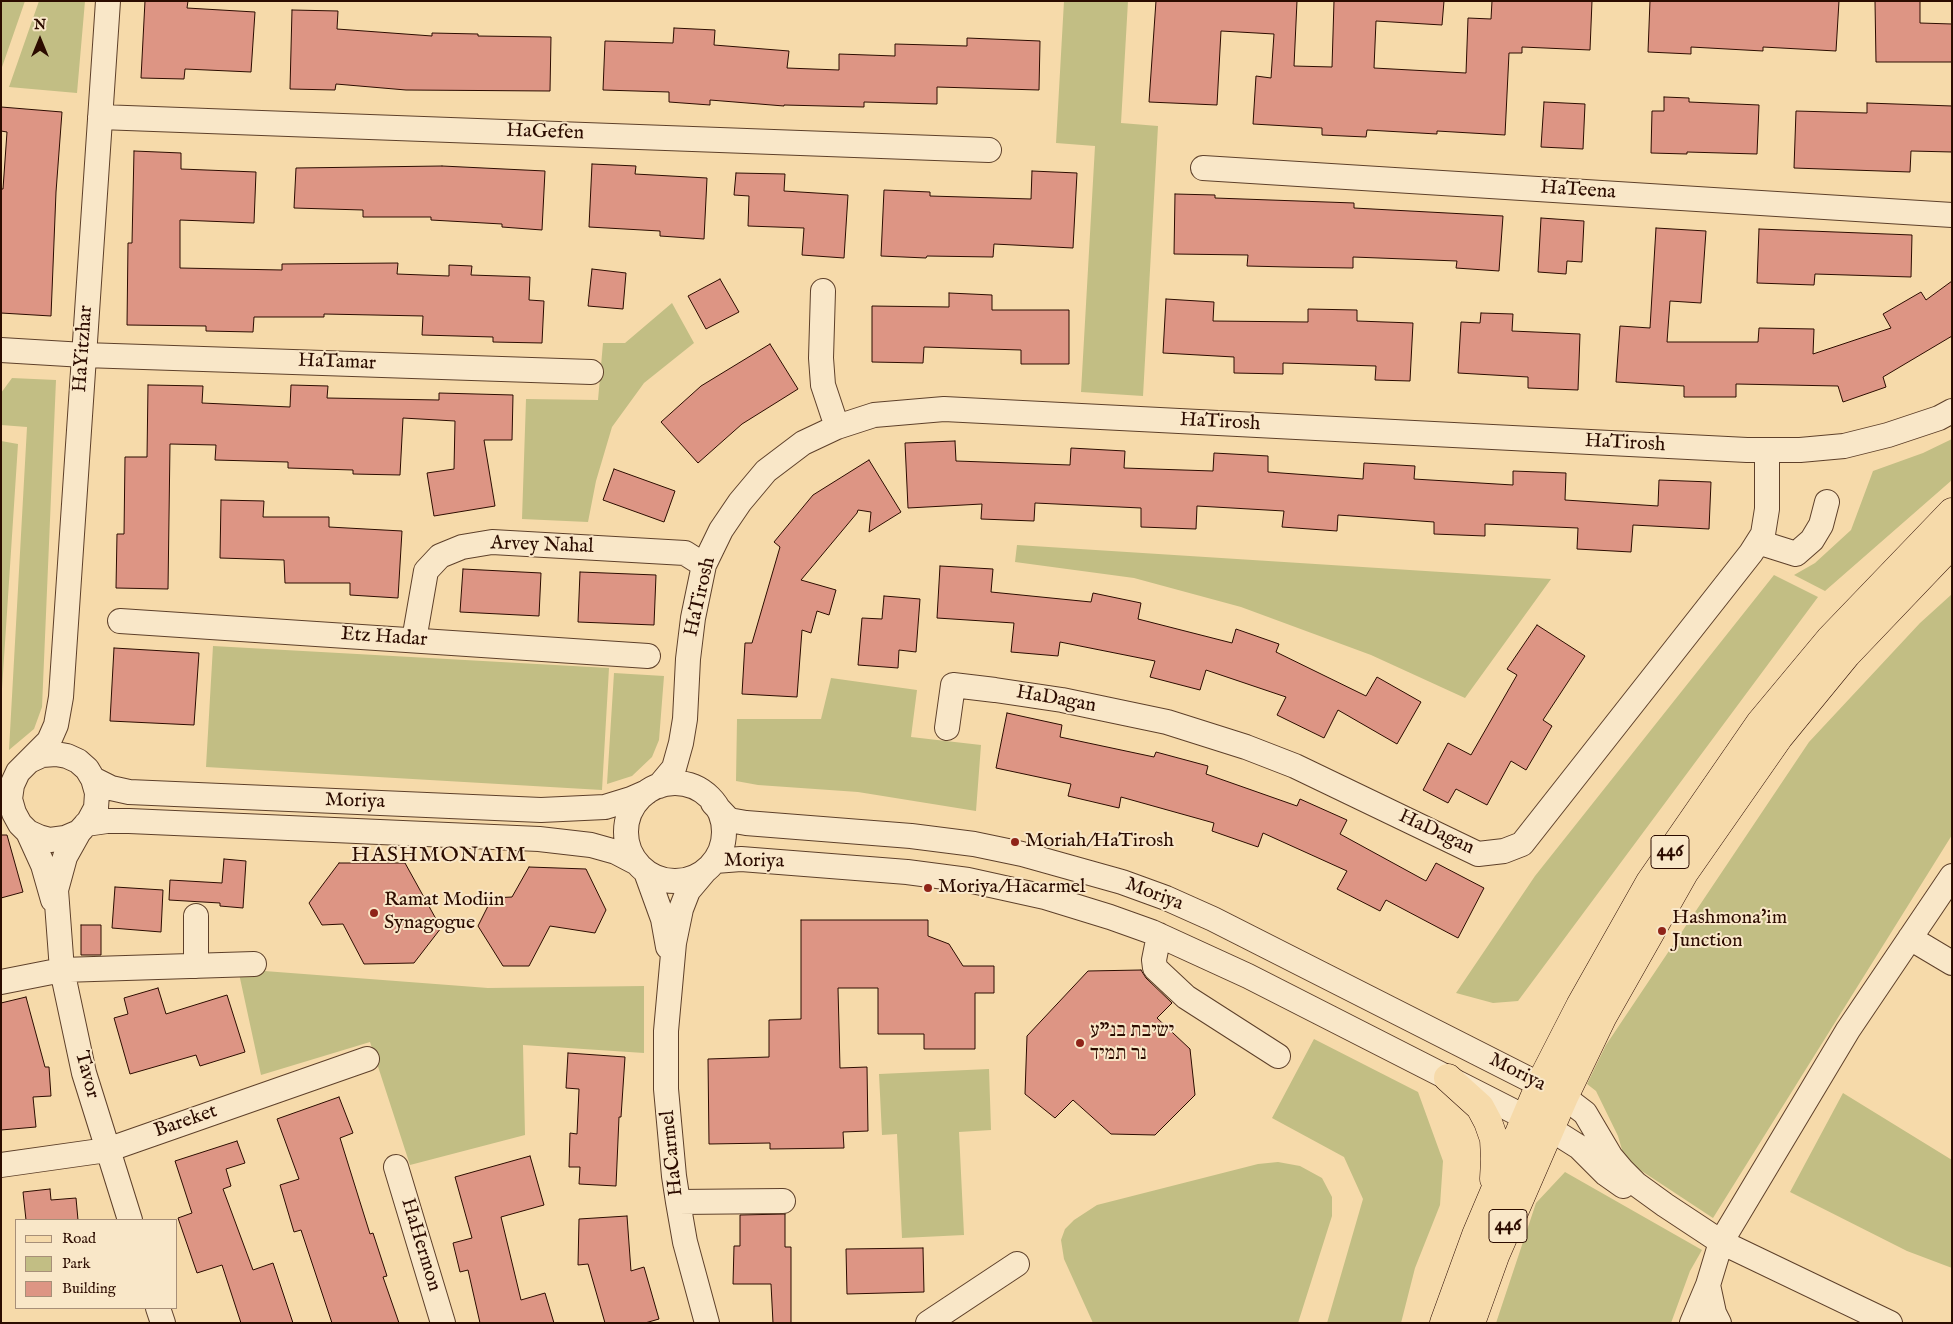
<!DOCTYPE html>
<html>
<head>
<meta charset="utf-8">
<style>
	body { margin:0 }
	#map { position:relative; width:1953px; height:1324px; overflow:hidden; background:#f6daaa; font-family:"IM FELL English",serif }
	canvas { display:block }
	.frame { position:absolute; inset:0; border:2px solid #2c0c00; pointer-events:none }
	.legend { position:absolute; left:15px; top:1219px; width:162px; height:90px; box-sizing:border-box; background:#f9e7c8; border:1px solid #a78f78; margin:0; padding:6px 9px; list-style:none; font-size:15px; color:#2c0c00 }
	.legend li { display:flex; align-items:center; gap:10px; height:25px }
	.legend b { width:25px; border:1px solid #a78f78 }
	.north { position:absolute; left:15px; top:15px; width:50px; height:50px; -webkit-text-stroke:4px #f9e7c8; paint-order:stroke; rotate:0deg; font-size:14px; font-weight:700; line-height:20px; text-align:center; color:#2c0c00 }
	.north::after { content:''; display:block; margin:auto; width:18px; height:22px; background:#2c0c00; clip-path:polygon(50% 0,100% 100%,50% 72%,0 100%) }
</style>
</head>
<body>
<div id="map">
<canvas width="1953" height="1324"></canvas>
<div class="frame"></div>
<ul class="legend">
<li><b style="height:6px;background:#f6daaa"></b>Road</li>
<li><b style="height:14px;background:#c2be84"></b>Park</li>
<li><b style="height:14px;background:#dd9584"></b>Building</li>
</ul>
<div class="north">N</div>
</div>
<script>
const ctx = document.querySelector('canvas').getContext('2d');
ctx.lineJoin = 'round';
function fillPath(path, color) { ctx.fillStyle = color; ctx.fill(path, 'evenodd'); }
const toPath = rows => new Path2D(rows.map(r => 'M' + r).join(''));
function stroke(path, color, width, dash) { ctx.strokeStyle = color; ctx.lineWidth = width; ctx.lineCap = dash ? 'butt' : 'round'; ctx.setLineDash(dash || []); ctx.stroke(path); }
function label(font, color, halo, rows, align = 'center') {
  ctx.font = font + ' "IM FELL English","Frank Ruhl Libre",serif'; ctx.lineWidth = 4; ctx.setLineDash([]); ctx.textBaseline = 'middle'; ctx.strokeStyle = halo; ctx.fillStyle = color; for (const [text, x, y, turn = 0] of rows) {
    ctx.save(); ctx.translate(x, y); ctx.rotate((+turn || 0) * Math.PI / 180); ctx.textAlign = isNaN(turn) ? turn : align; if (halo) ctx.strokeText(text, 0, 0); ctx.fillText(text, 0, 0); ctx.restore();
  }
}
const green = toPath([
	[1,1,25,1,1,70],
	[39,1,85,1,77,93,9,87],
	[1064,1,1128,1,1121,123,1158,126,1143,396,1081,392,1095,146,1056,143],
	[672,303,694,343,644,383,612,427,596,481,588,522,522,519,526,399,598,400,603,343,625,343],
	[12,378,56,380,42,707,34,729,9,750,27,427,1,425,1,393],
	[1952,439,1952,480,1825,591,1794,575,1815,563,1851,530,1873,471,1923,453],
	[1,441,18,444,1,704],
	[1017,545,1551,579,1465,698,1371,655,1241,607,1134,578,1015,562],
	[1774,575,1818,597,1518,1001,1493,1003,1456,993,1535,876],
	[1952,594,1952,835,1713,1218,1625,1160,1618,1136,1596,1091,1587,1084,1606,1045,1809,742,1920,623],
	[213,646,609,668,602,790,206,767],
	[614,673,664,676,659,740,652,757,632,776,607,784],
	[831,678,917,690,911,737,981,745,976,811,858,792,758,785,736,781,737,719,821,719],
	[238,969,488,988,644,986,644,1053,523,1045,525,1135,410,1165,370,1042,261,1075],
	[1314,1039,1418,1092,1443,1161,1440,1205,1415,1268,1401,1323,1327,1323,1363,1199,1344,1157,1272,1118],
	[989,1069,991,1130,959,1132,964,1235,902,1238,897,1134,882,1135,879,1074],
	[1843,1093,1952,1160,1952,1268,1907,1251,1790,1192],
	[1278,1162,1300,1166,1322,1178,1332,1197,1332,1216,1298,1323,1093,1323,1064,1259,1061,1240,1065,1229,1074,1220,1097,1205,1258,1164],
	[1565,1172,1702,1250,1690,1271,1671,1323,1496,1323,1536,1203]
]);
const building = toPath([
	[145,1,188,1,187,8,255,12,251,72,185,69,184,79,141,78,145,1],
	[1156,1,1297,1,1294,66,1332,67,1334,1,1444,1,1442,25,1376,21,1374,68,1466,73,1468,18,1491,19,1492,1,1592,1,1590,50,1522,47,1522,53,1509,53,1505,135,1437,131,1437,134,1367,130,1366,137,1322,135,1322,128,1253,124,1256,76,1271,78,1274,34,1221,31,1217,105,1149,102,1156,1],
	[1650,1,1839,1,1836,51,1763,47,1763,51,1691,47,1691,54,1648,52,1650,1],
	[1875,1,1920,1,1920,23,1952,24,1952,62,1876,62,1875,1],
	[292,10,338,11,337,29,432,36,432,33,478,34,478,36,551,37,550,91,406,90,336,84,335,90,290,89,292,10],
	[674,28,715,30,714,45,789,51,787,68,839,70,839,54,895,56,895,44,967,46,967,38,1040,41,1039,90,937,87,937,104,864,102,864,107,784,105,784,106,710,100,710,105,669,102,669,92,603,90,605,41,673,43,674,28],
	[1664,97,1689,98,1689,102,1759,105,1757,154,1687,152,1687,154,1651,153,1652,111,1664,111,1664,97],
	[1544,102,1585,104,1583,149,1541,147,1544,102],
	[1867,103,1952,106,1952,152,1911,151,1910,172,1794,168,1796,111,1867,113,1867,103],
	[1,107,62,112,56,192,51,316,1,313,1,189,3,189,7,132,1,131,1,107],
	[134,151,181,153,181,169,256,172,254,223,180,220,180,268,282,270,282,264,398,263,397,274,449,276,449,265,472,266,471,275,530,277,529,300,544,301,542,343,493,342,493,337,422,335,423,316,324,314,324,317,254,317,253,332,206,331,206,326,127,325,128,243,132,243,134,151],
	[592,164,636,166,635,174,707,178,704,239,660,236,660,231,589,227,592,164],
	[442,166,545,171,542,230,502,227,502,224,431,220,431,217,363,217,363,210,294,208,296,168,442,166],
	[1032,171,1077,173,1073,248,994,244,993,257,927,256,926,258,881,256,884,190,930,192,930,196,1031,199,1032,171],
	[736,173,785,174,784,191,848,195,844,258,802,255,804,228,748,226,749,196,734,195,736,173],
	[1175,194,1215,195,1215,198,1354,203,1354,208,1503,216,1499,271,1456,268,1457,261,1353,257,1353,268,1289,267,1247,266,1248,255,1174,254,1175,194],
	[1541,218,1584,221,1582,262,1567,261,1566,274,1538,272,1541,218],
	[1656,228,1706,231,1701,303,1670,301,1667,342,1758,342,1759,328,1814,329,1813,354,1891,328,1883,314,1921,292,1926,300,1952,281,1952,336,1883,377,1886,387,1843,402,1838,386,1736,384,1736,397,1684,397,1684,386,1616,382,1620,326,1650,328,1656,228],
	[1759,229,1912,235,1911,277,1815,274,1814,285,1757,283,1759,229],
	[592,269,626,273,623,309,588,306,592,269],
	[720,279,739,312,706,329,688,296,720,279],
	[949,293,992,295,992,310,1069,310,1069,364,1021,364,1021,350,924,347,923,363,872,362,872,306,949,307,949,293],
	[1166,299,1214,302,1213,321,1308,322,1308,309,1357,310,1357,321,1413,323,1410,381,1375,380,1376,366,1283,363,1283,374,1234,373,1234,357,1163,353,1166,299],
	[1481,313,1513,314,1512,331,1580,334,1578,390,1528,388,1528,377,1458,373,1461,322,1480,323,1481,313],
	[770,344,798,389,742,424,698,463,661,422,701,386,770,344],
	[148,385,203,386,202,403,290,407,291,385,328,386,327,398,439,400,439,393,513,395,512,440,484,440,495,506,434,516,427,473,454,469,455,421,403,418,400,475,353,474,353,470,288,468,288,462,215,460,216,445,170,444,168,589,116,588,117,534,124,534,125,457,147,457,148,385],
	[955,441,956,461,1070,465,1071,448,1125,451,1124,468,1213,471,1214,453,1268,456,1268,472,1363,479,1364,463,1415,466,1414,479,1513,485,1513,471,1566,473,1565,500,1658,506,1659,480,1711,482,1709,529,1633,525,1631,552,1577,549,1578,528,1485,524,1485,536,1434,534,1434,522,1338,515,1337,531,1282,527,1284,511,1197,506,1196,529,1141,527,1141,508,1035,503,1034,521,981,519,982,504,908,508,905,443,955,441],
	[869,460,901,512,869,532,871,512,858,510,857,513,801,580,836,590,829,615,817,611,811,633,802,630,797,697,742,694,745,643,752,643,780,547,774,542,813,495,869,460],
	[614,469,675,491,664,522,603,500,614,469],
	[221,500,264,501,263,517,329,517,329,527,402,531,398,598,350,595,350,583,285,583,284,560,220,558,221,500],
	[940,566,993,569,991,592,1091,602,1093,593,1141,603,1138,619,1232,643,1236,629,1279,644,1276,652,1366,696,1377,677,1421,702,1397,744,1338,710,1324,738,1277,715,1286,697,1206,670,1200,690,1150,677,1155,661,1060,642,1058,656,1011,652,1014,623,937,618,940,566],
	[463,569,541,573,539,616,460,612,463,569],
	[580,572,656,575,654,625,578,622,580,572],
	[884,596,920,599,916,652,899,650,898,668,858,665,862,618,882,619,884,596],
	[1537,625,1585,656,1543,720,1552,726,1526,770,1511,761,1487,805,1456,789,1448,803,1423,790,1448,743,1471,755,1517,675,1507,669,1537,625],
	[114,648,199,653,194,725,110,721,114,648],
	[1007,713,1062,725,1060,737,1154,757,1156,752,1208,766,1206,774,1297,806,1300,799,1347,820,1340,834,1426,881,1436,863,1484,888,1458,938,1386,900,1380,911,1337,889,1347,871,1263,833,1258,847,1212,831,1214,823,1121,797,1119,808,1068,796,1071,784,996,768,1007,713],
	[1,835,7,835,23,892,1,898,1,835],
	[224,859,246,861,243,908,220,906,220,903,169,900,170,880,222,883,224,859],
	[339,863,405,863,441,928,414,963,364,964,343,924,322,925,309,903,339,863],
	[529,867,586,869,606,910,595,933,550,926,529,966,503,966,478,926,492,898,512,897,529,867],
	[115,887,163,890,161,932,112,928,115,887],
	[801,920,928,920,928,936,949,944,963,966,994,966,994,993,975,993,975,1049,924,1049,924,1034,878,1034,878,988,838,988,840,1068,867,1067,868,1131,843,1132,844,1148,770,1149,770,1143,709,1144,708,1059,769,1057,769,1020,801,1019,801,920],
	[81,925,101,925,101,955,81,955,81,925],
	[1141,970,1146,978,1172,1003,1157,1018,1190,1049,1195,1095,1155,1135,1111,1134,1073,1100,1055,1118,1025,1094,1027,1036,1088,971,1141,970],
	[158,988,166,1014,227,995,245,1052,200,1066,196,1055,130,1074,114,1018,128,1014,124,998,158,988],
	[26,997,45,1067,49,1067,51,1096,33,1097,36,1127,1,1130,1,1003,26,997],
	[568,1053,625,1057,621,1117,619,1117,616,1186,579,1184,580,1167,569,1167,570,1133,577,1134,579,1089,566,1088,568,1053],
	[339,1097,353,1133,340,1138,370,1234,373,1233,387,1276,383,1277,399,1323,332,1323,301,1230,294,1232,280,1185,299,1179,277,1119,339,1097],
	[237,1141,245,1163,226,1169,231,1186,223,1189,253,1270,273,1263,293,1323,241,1323,222,1265,197,1273,178,1218,192,1213,175,1161,237,1141],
	[530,1156,544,1205,501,1217,521,1300,545,1293,554,1323,480,1323,468,1270,460,1272,453,1243,472,1238,455,1177,530,1156],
	[50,1189,51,1200,76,1198,78,1220,26,1220,23,1192,50,1189],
	[785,1214,785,1247,791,1247,791,1323,773,1323,771,1284,733,1284,734,1246,740,1246,740,1215,785,1214],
	[627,1216,631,1271,644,1267,659,1319,645,1323,605,1323,588,1264,578,1265,579,1219,627,1216],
	[923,1248,924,1292,847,1294,846,1249,923,1248]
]);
const minor = toPath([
	[100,117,989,150],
	[1203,168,1952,215],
	[823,291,821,358,823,385,837,427],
	[1,350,84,355,591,372],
	[1758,542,1796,554,1812,540,1821,525,1827,502],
	[120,621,648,656],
	[414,640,426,571,440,556,462,547,492,542,685,553,704,565],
	[947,728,953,685,995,690,1062,700,1167,722,1246,747,1295,766,1478,854,1504,851,1522,844,1751,553,1763,534,1767,509,1767,450],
	[29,761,49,741,56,725,61,697,108,1],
	[93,779,111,788,129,792,541,810,605,807,631,799,647,792],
	'626 832a49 49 0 1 1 98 0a49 49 0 1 1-98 0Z',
	[659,786,674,768,681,743,685,719,688,659,693,618,704,565,721,530,740,502,766,471,803,443,837,427,874,415,944,409,1747,450,1800,450,1844,446,1888,435,1939,418,1952,411],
	[713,803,729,820,746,823,911,836,974,844,1022,854,1122,882,1166,898,1213,919,1564,1097,1585,1113,1611,1157,1622,1170,1636,1184,1665,1205,1721,1242,1890,1323],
	[86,824,107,821,129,821,539,839,591,845,616,852,637,863],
	[28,832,39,837,50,840,65,838,79,832,89,821,96,808,97,793,93,779,87,769,78,761,67,756,56,754,42,755,29,761,18,772,12,785,10,799,14,813,20,824,28,832,43,865,53,900],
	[79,832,65,857,56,890,62,970,84,1073,130,1220],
	[715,861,741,859,907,872,968,880,1045,897,1110,917,1152,932,1248,976,1560,1135,1579,1147,1606,1174,1623,1186],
	[646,872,663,919,668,947],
	[704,872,688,891,681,909,674,943,666,1031,666,1089,674,1176,678,1202,685,1242,707,1323],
	[196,916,196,966],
	[1159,935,1154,960,1155,968,1186,997,1278,1056],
	[1910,938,1952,963],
	[1,982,62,970,254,964],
	[1,1165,107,1150,367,1059],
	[396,1167,443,1323],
	[678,1202,783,1201],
	[158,1308,163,1323],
	[928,1323,1017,1264],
	[1692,1323,1708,1285],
	[1719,1323,1714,1313,1708,1285,1721,1242,1848,1030,1952,876]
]);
const major = toPath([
	[1448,1078,1480,1107,1488,1122,1494,1139,1495,1159,1494,1179],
	[1444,1323,1476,1235,1540,1084,1580,1006,1650,882,1760,723,1830,639,1952,512],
	[1471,1323,1495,1256,1564,1097,1603,1016,1684,873,1779,737,1847,654,1952,544]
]);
const markers = [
	[1015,842,5,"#8f2418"],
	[928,888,5,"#8f2418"],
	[374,913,5,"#8f2418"],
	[1662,931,5,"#8f2418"],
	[1080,1043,5,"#8f2418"]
];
const shields = [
	[1670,852,38],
	[1508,1226,38]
];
const shieldNames = [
	["446",1670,852],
	["446",1508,1226]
];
const streetNames = [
	["HaGefen",545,133,2],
	["HaTeena",1578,191,4],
	["HaYitzhar",84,349,-86],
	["HaTamar",337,363,2],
	["HaTirosh",1220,423,3],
	["HaTirosh",1625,444,3],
	["Arvey Nahal",542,546,2],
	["HaTirosh",701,597,-77],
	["Etz Hadar",384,638,4],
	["HaDagan",1056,700,10],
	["Moriya",355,802,2],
	["HaDagan",1436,833,25],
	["Moriya",754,862,1],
	["Moriya",1154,895,21],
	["Moriya",1517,1073,27],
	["Tavor",86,1075,75],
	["Bareket",186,1122,-19],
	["HaCarmel",673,1153,-96],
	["HaHermon",420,1245,73]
];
const poiNames = [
	["Moriah/HaTirosh",1025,842],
	["Moriya/Hacarmel",938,888],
	["Ramat Modiin",384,901],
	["Synagogue",384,924],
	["Hashmona'im",1672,919],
	["Junction",1672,942],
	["ישיבת בנ\"ע",1090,1032],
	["נר תמיד",1090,1055]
];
const quarterNames = [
	["HASHMONAIM",439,856]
];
fillPath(green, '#c2be84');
fillPath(building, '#dd9584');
stroke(building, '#2c0c00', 1);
stroke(minor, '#5e402a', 26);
stroke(major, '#2c0c00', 29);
stroke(minor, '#f9e7c8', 24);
stroke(major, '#f6daaa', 28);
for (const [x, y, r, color] of markers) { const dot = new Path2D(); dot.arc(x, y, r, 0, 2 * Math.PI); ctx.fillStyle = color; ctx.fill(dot); stroke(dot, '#f9e7c8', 2); }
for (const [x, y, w] of shields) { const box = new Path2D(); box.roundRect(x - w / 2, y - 16.5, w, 33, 4); ctx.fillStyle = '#f9e7c8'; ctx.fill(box); stroke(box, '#2c0c00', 1); }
label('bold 19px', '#2c0c00', null, shieldNames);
label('20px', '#2c0c00', '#f9e7c8', streetNames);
label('20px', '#2c0c00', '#f9e7c8', poiNames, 'left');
ctx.letterSpacing = '1px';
label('22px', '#2c0c00', '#f9e7c8', quarterNames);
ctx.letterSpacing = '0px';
</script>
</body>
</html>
